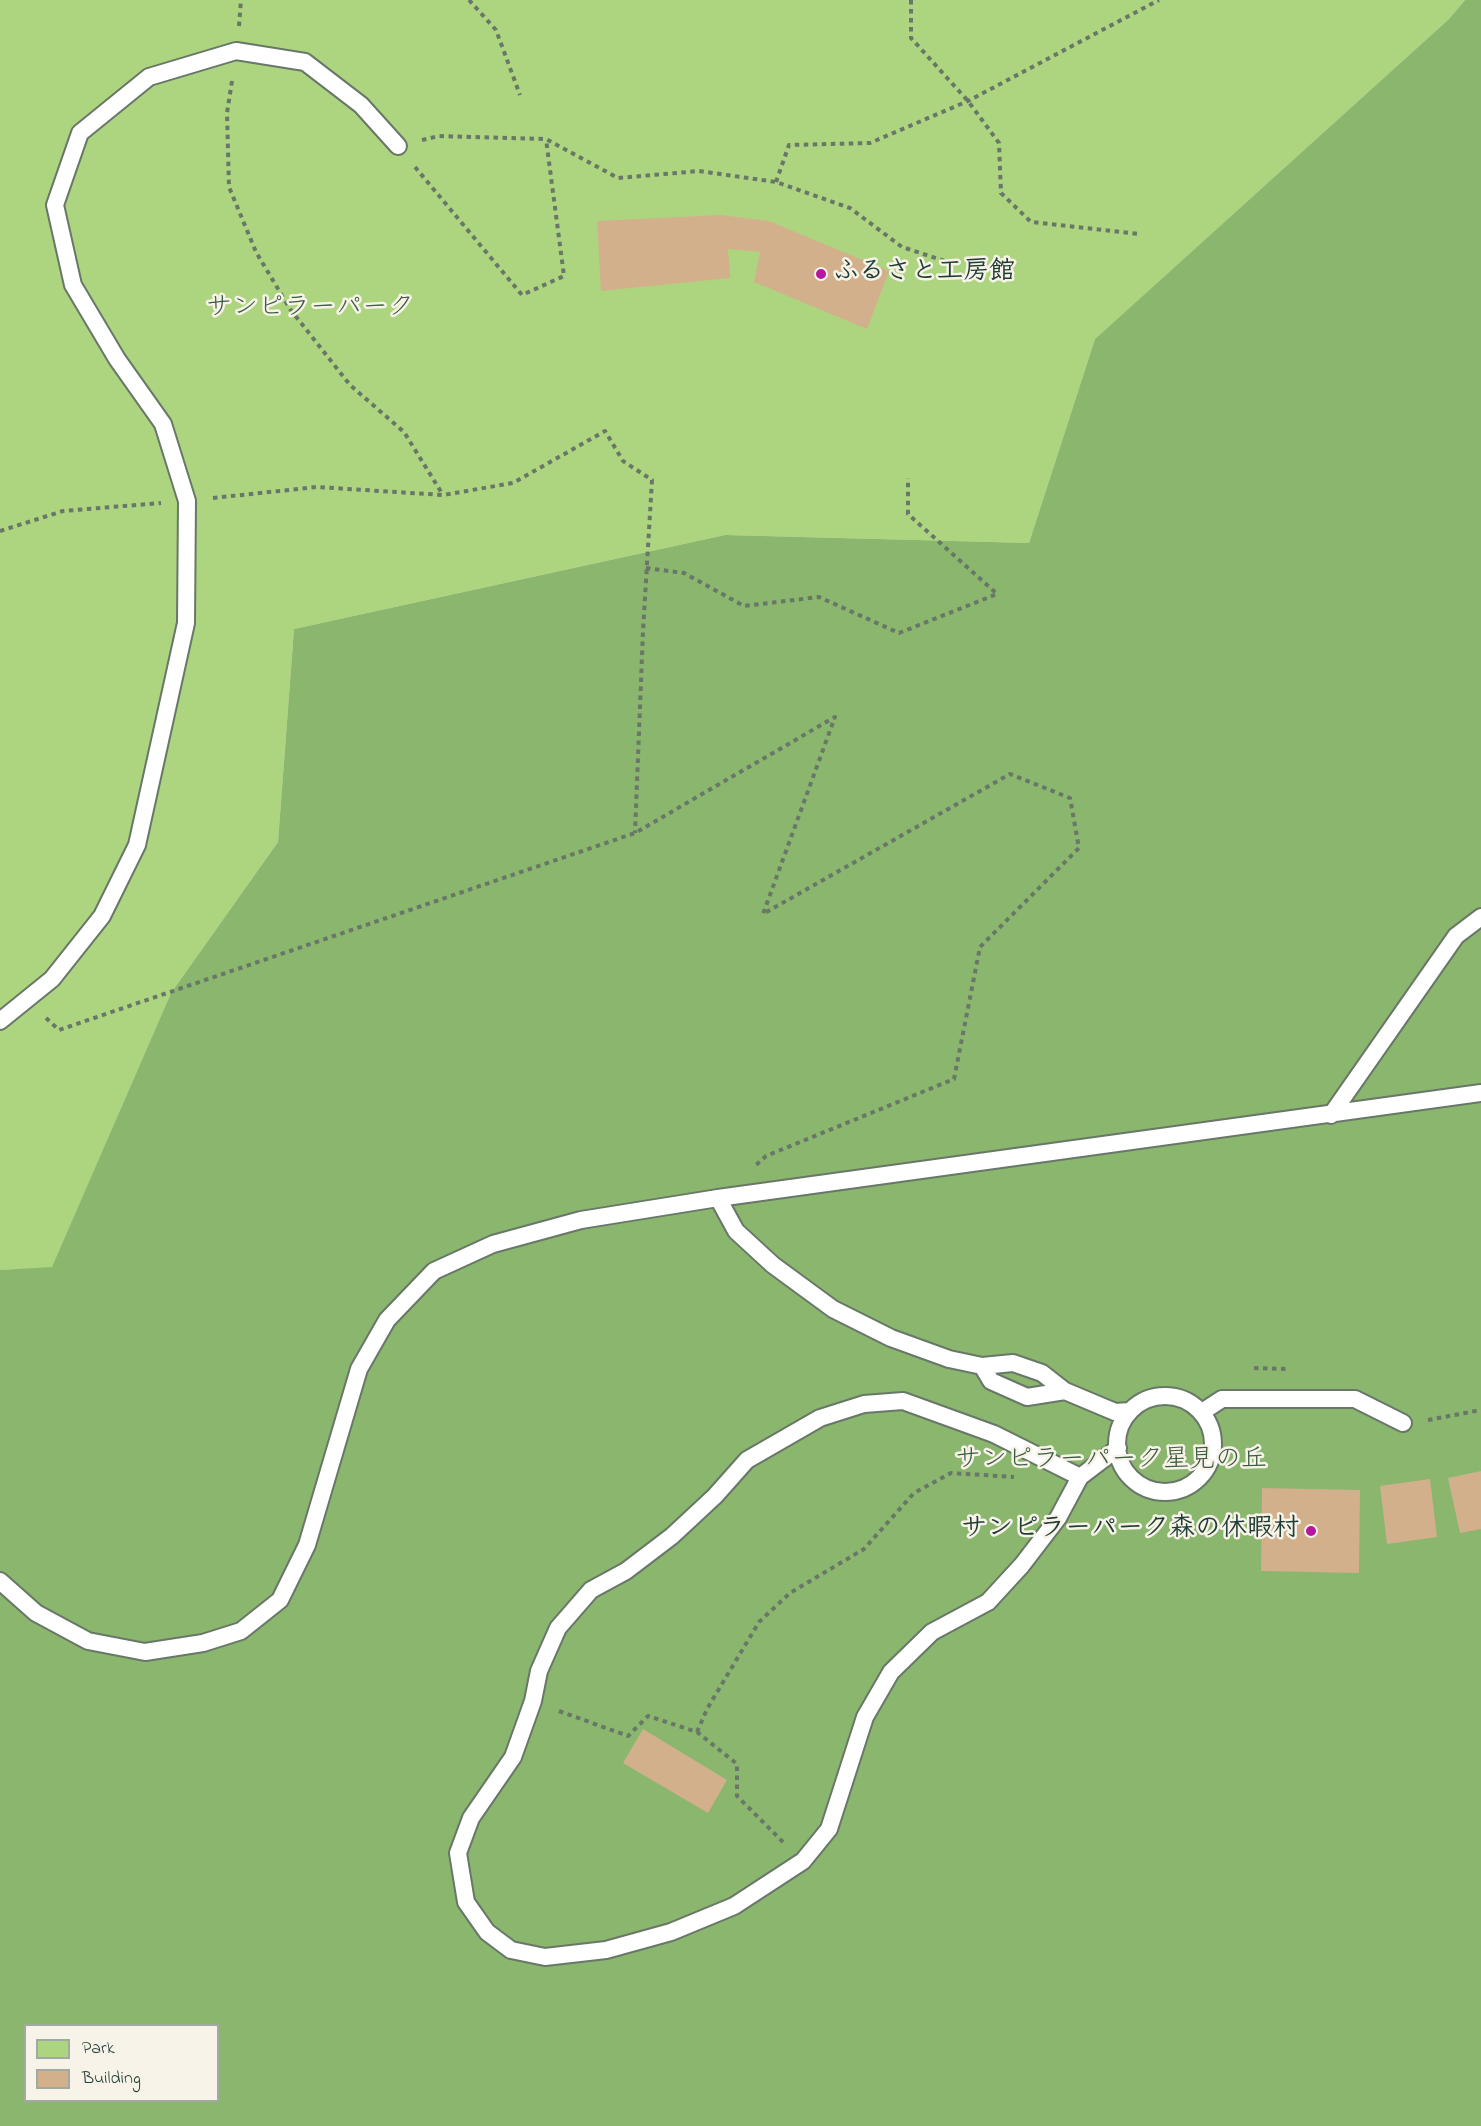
<!DOCTYPE html>
<html>
<head>
<meta charset="utf-8">
<style>
	body { margin:0 }
	#map { position:relative; width:1481px; height:2126px; overflow:hidden; background:#efe3c5; font-family:"Indie Flower",sans-serif }
	canvas { display:block }
	.legend { position:absolute; left:24px; top:2024px; width:195px; height:78px; box-sizing:border-box; background:#f7f3e8; border:2px solid #a1aaa0; margin:0; padding:8px 10px; list-style:none; font-size:18px; color:#1f3d34 }
	.legend li { display:flex; align-items:center; gap:12px; height:30px }
	.legend b { width:30px; border:2px solid #a1aaa0 }
</style>
</head>
<body>
<div id="map">
<canvas width="1481" height="2126"></canvas>
<ul class="legend">
<li><b style="height:16px;background:#add57f"></b>Park</li>
<li><b style="height:16px;background:#d2b08c"></b>Building</li>
</ul>
</div>
<script>
const ctx = document.querySelector('canvas').getContext('2d');
ctx.lineJoin = 'round';
function fillPath(path, color) { ctx.fillStyle = color; ctx.fill(path, 'evenodd'); }
const toPath = rows => new Path2D(rows.map(r => 'M' + r).join(''));
function stroke(path, color, width, dash) { ctx.strokeStyle = color; ctx.lineWidth = width; ctx.lineCap = dash ? 'butt' : 'round'; ctx.setLineDash(dash || []); ctx.stroke(path); }
function label(font, color, halo, rows, align = 'center') {
  ctx.font = font + ' "Indie Flower","Klee One",sans-serif'; ctx.lineWidth = 5; ctx.setLineDash([]); ctx.textBaseline = 'middle'; ctx.strokeStyle = halo; ctx.fillStyle = color; for (const [text, x, y, turn = 0] of rows) {
    ctx.save(); ctx.translate(x, y); ctx.rotate((+turn || 0) * Math.PI / 180); ctx.textAlign = isNaN(turn) ? turn : align; if (halo) ctx.strokeText(text, 0, 0); ctx.fillText(text, 0, 0); ctx.restore();
  }
}
const green = toPath([
	[0,0,1465,0,1449,19,1095,339,1029,543,725,535,294,629,278,842,171,993,52,1268,0,1270]
]);
const forest = toPath([
	[1465,0,1481,0,1481,2126,0,2126,0,1270,52,1267,171,993,278,842,294,629,725,535,1029,543,1095,339,1449,19],
	[26,2026,218,2026,218,2100,26,2100]
]);
const building = toPath([
	[721,215,769,221,889,271,867,329,754,282,760,252,728,249,730,278,601,291,597,221],
	[1481,1471,1481,1529,1460,1533,1448,1478],
	[1430,1479,1437,1537,1387,1544,1380,1486],
	[1262,1488,1360,1490,1359,1573,1261,1571],
	[643,1729,727,1780,708,1813,623,1763]
]);
const path = toPath([
	[469,0,496,30,520,95],
	[911,0,911,38,968,101,999,143,1001,193,1031,222,1140,234],
	[239,26,241,0],
	[232,81,227,113,229,187,256,252,290,309,350,385,404,432,443,495],
	[422,140,439,136,546,139,618,178,699,171,776,182,850,208,902,247,957,265],
	[415,167,522,295,564,276,546,139],
	[776,182,789,145,870,143,968,101,1159,0],
	[213,498,317,487,443,495,513,483,605,431,623,461,652,480,643,631,635,833],
	[0,531,63,511,161,503],
	[646,568,684,573,744,606,819,597,899,633,997,594,908,514,908,478],
	[46,1018,59,1030,635,833,835,717,763,914,1010,774,1070,798,1079,848,980,947,954,1079,766,1156,756,1165],
	[1254,1368,1286,1369],
	[1428,1420,1481,1410],
	[559,1711,628,1736,648,1716,697,1732,737,1764,737,1796,783,1842],
	[697,1732,707,1709,759,1622,790,1593,864,1549,914,1493,951,1473,1014,1477]
]);
const service = toPath([
	[0,1021,52,979,102,916,137,845,186,623,187,501,163,424,117,359,73,285,55,205,80,133,149,77,236,51,305,62,361,105,398,146],
	[1331,1115,1456,936,1481,917],
	[718,1198,736,1231,773,1265,833,1309,891,1338,949,1359,982,1366,1013,1363,1042,1373,1065,1391,1115,1412,1130,1411],
	[982,1366,991,1381,1027,1397,1065,1391],
	'1117 1444a48 48 0 1 1 96 0a48 48 0 1 1-96 0Z',
	[1202,1412,1222,1399,1355,1399,1403,1423],
	[1080,1477,994,1434,903,1401,864,1404,820,1418,747,1460,715,1496,672,1536,626,1571,591,1590,558,1628,539,1671,533,1701,513,1757,471,1818,458,1853,466,1902,487,1932,511,1950,545,1957,606,1950,671,1932,734,1906,803,1861,829,1829,865,1717,891,1672,932,1632,988,1602,1022,1565,1058,1518,1080,1477,1118,1448],
	[0,1581,36,1613,88,1641,145,1652,203,1643,241,1631,280,1600,307,1545,359,1369,387,1320,434,1271,493,1244,581,1220,718,1198,1481,1093]
]);
const markers = [
	[821,274,6,"#b5179e"],
	[1311,1531,6,"#b5179e"]
];
const poiNames = [
	["ふるさと工房館",833,274],
	["サンピラーパーク森の休暇村",1299,1531,"right"]
];
const parkNames = [
	["サンピラーパーク",310,310],
	["サンピラーパーク星見の丘",1111,1462]
];
fillPath(green, '#add57f');
fillPath(forest, '#8ab66e');
fillPath(building, '#d2b08c');
stroke(service, '#687767', 20);
stroke(path, '#687767', 4, [4.5, 4.5]);
stroke(service, '#fff', 16);
for (const [x, y, r, color] of markers) { const dot = new Path2D(); dot.arc(x, y, r, 0, 2 * Math.PI); ctx.fillStyle = color; ctx.fill(dot); stroke(dot, '#f7f3e8', 2); }
label('bold 26px', '#1f3d34', '#f7f3e8', poiNames, 'left');
label('26px', '#3b5b43', '#f7f3e8', parkNames);
</script>
</body>
</html>
